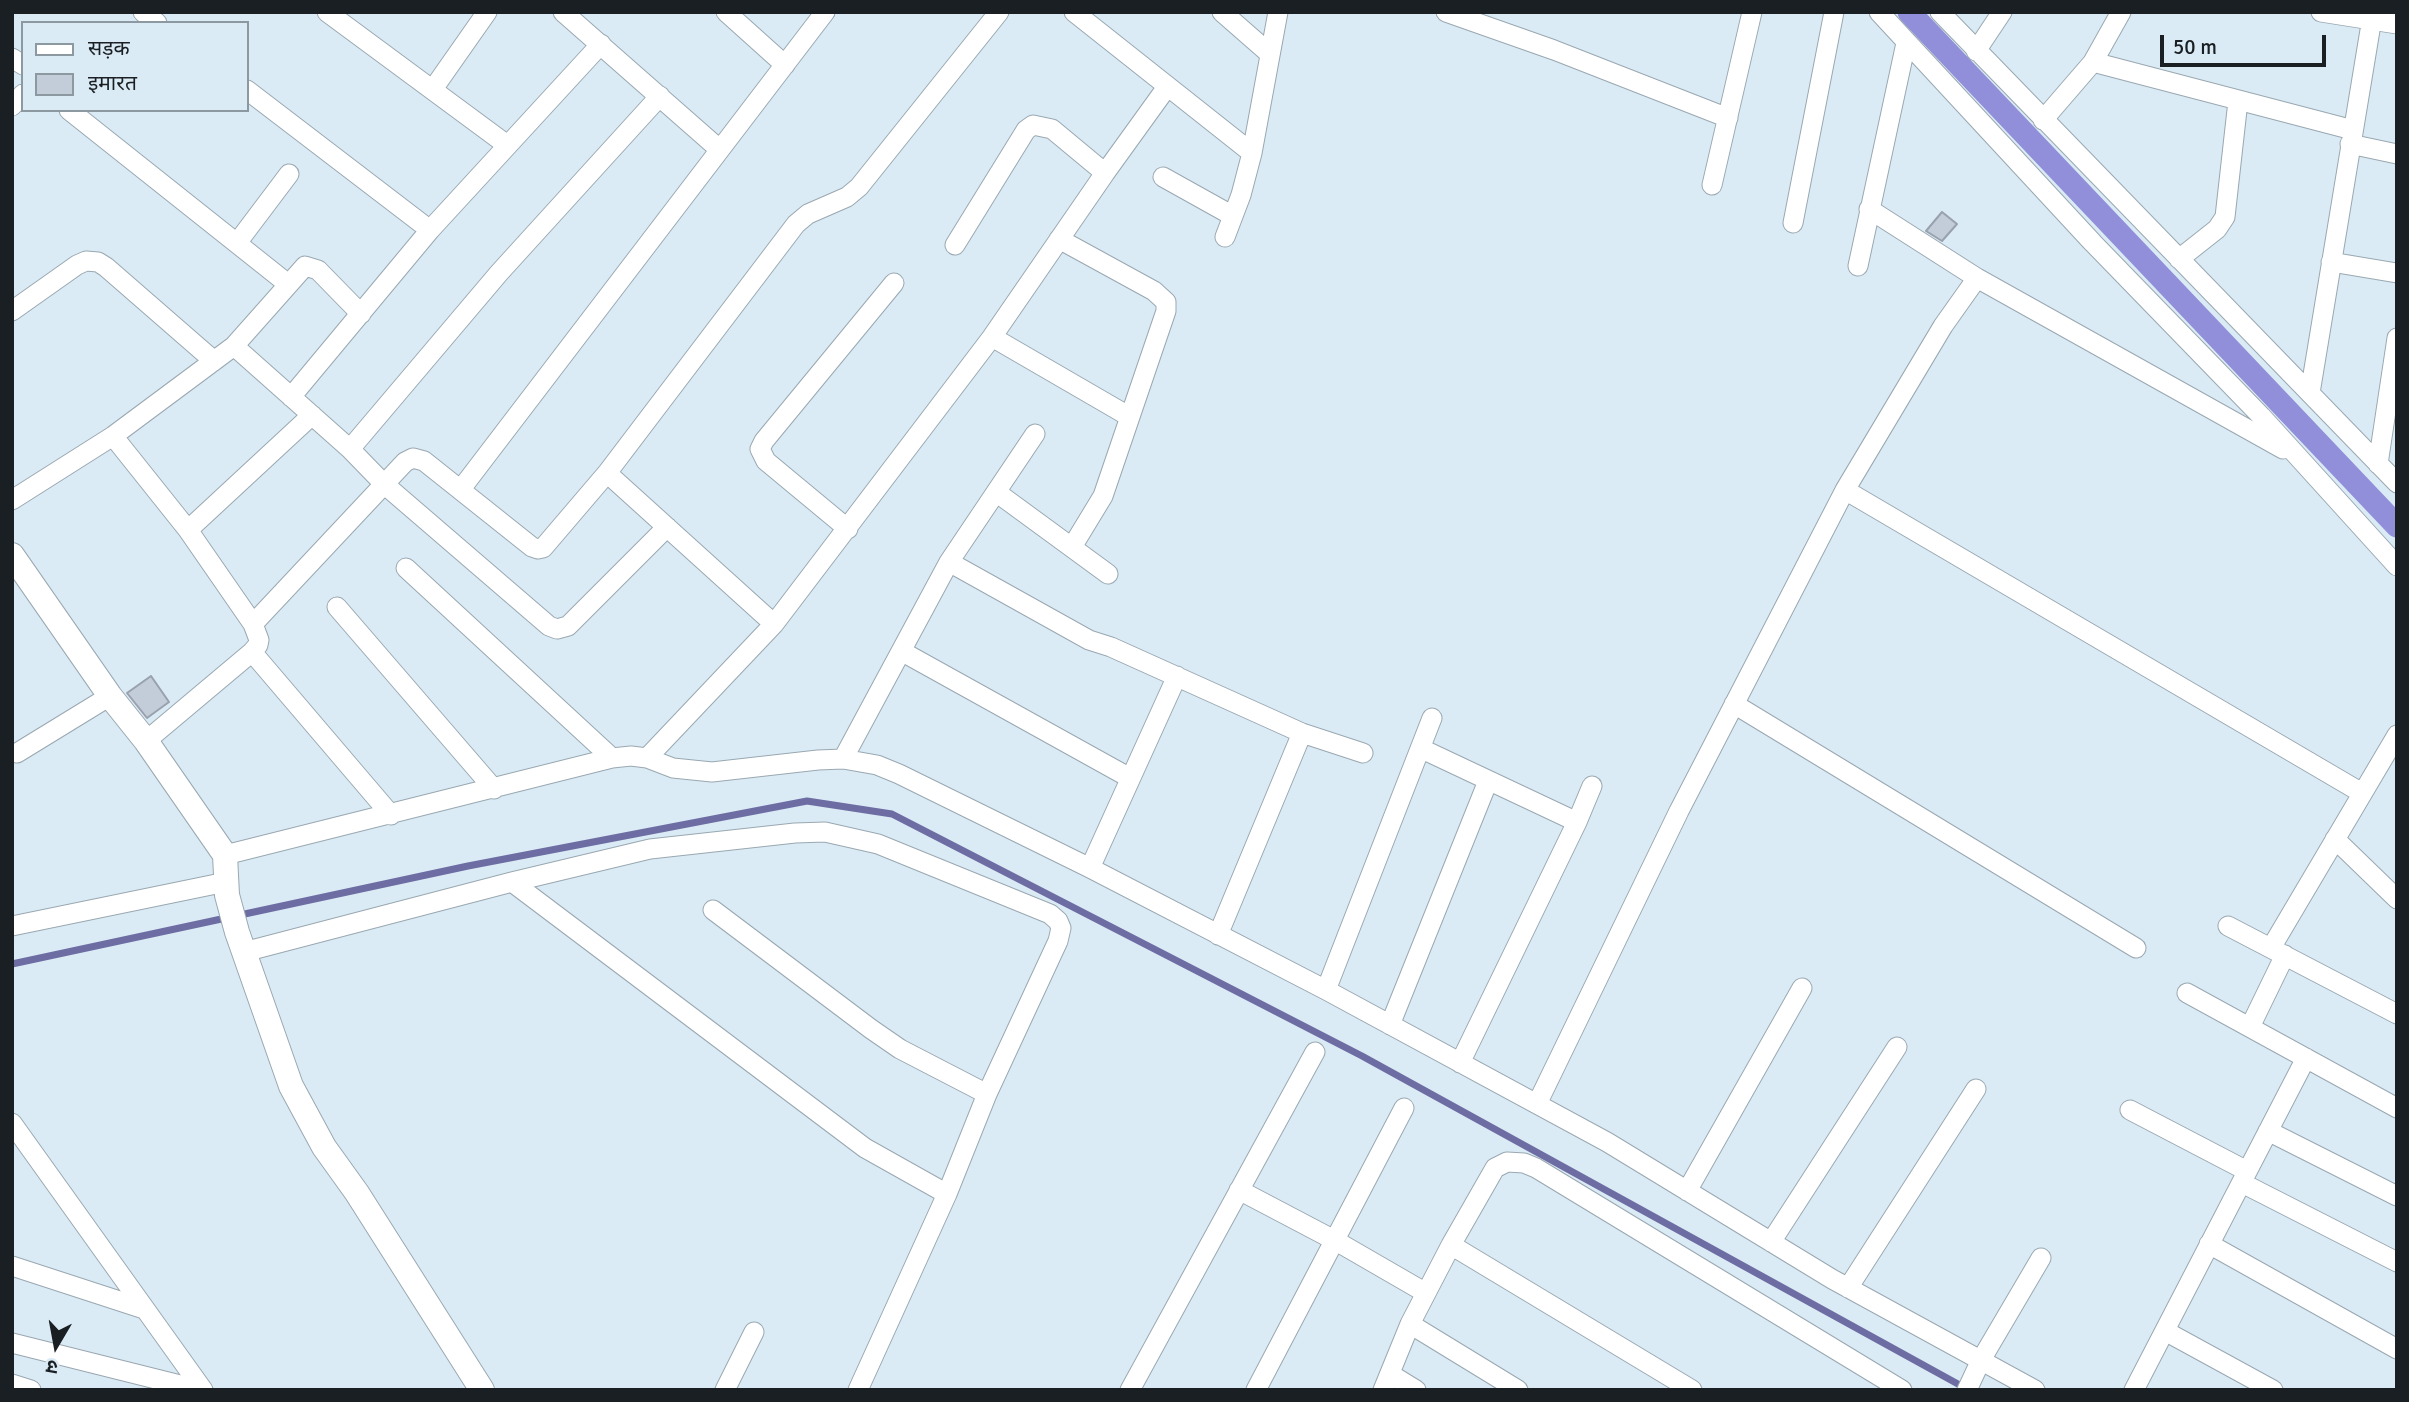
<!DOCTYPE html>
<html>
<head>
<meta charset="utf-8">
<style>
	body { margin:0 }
	#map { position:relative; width:2409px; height:1402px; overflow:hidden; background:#dbebf5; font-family:Signika,"Noto Sans Devanagari",sans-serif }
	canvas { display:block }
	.frame { position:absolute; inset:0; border:14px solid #191f22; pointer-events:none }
	.legend { position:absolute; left:21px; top:21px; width:228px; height:91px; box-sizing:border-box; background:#dbebf5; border:2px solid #8d99a1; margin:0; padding:9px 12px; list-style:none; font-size:21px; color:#191f22 }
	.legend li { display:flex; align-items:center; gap:14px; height:35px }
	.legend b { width:35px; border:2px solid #8d99a1 }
	.north { position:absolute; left:21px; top:1311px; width:70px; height:70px; -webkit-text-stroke:5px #dbebf5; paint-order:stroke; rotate:190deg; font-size:19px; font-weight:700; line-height:28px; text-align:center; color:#191f22 }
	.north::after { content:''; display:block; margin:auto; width:24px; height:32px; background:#191f22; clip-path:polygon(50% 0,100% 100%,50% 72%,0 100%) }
	.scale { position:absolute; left:2160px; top:35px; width:166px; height:32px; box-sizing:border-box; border:4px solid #191f22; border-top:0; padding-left:9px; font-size:21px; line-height:24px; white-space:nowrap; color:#191f22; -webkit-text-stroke:5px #dbebf5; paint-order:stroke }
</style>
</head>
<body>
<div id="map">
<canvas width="2409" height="1402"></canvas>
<div class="frame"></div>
<ul class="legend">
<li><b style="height:9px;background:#fff"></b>सड़क</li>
<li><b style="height:19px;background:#c3ccd9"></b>इमारत</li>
</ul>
<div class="north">उ</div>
<div class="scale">50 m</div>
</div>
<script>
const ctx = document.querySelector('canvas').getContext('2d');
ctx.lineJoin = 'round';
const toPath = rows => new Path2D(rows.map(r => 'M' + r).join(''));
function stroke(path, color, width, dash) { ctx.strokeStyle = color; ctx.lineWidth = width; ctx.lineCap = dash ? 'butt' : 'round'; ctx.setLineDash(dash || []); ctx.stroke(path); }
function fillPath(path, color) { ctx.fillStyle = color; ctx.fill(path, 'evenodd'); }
const stream = toPath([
	[12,964,468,866,807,801,892,814,1362,1056,1967,1389]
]);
const canal = toPath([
	[1909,12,2397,526]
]);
const building = toPath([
	[1942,212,1957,224,1942,241,1926,231,1942,212],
	[151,676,169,702,147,718,127,693,151,676]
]);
const minor = toPath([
	[143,12,157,23],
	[327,12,507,145],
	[563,12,719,149],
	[726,12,785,65],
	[1074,12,1252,153],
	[1222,12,1270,54],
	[1446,12,1554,50,1728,118],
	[1879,12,2093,243,2261,416,2397,566],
	[1940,12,2397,483],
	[2321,12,2397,24],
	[1976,51,2002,12],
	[12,58,23,65],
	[2093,62,2353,130],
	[433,89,487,12],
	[247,90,430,230],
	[12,106,23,94],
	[69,110,288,284],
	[2043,120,2093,62,2121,12],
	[2350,144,2397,154],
	[1105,173,1167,87],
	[1163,177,1233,216],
	[1712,185,1752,12],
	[1869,209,1977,278,2283,449],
	[1793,223,1834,12],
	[1225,237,1241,195,1252,153,1278,12],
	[1059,239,1154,291,1166,302,1166,311,1103,496,1072,547],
	[237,243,289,174],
	[2179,259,2217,229,2225,217,2238,101],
	[2331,262,2397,273],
	[1858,266,1906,43],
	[12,311,77,265,86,261,98,262,106,267,214,361],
	[992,337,1130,417],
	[234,346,350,449,384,484,549,626,557,629,568,626,667,527],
	[2310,393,2373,12],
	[291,397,430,230,601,44],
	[113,436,188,530,253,624],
	[350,449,499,273,660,96],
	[2378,464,2397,338],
	[607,473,774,624],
	[461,489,825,12],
	[1845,490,2362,793],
	[996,492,1108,574],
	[12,500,113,436,234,346,305,266,318,270,361,314],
	[848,529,766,461,760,449,764,441,894,283],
	[188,530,312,415],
	[949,562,1089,640,1111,647,1302,733,1363,753],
	[406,568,612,758],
	[337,607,494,789],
	[901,651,1130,778],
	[252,652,391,815],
	[1734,704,2136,948],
	[146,741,252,652,258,645,259,640,253,624,405,462,413,458,424,461,532,547,538,549,543,548,607,473,796,224,808,214,847,197,859,187,999,12],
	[1422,749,1577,822],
	[17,753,110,696],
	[647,758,774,624,992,337,1105,173,1052,129,1033,125,1026,130,955,245],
	[843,759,949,562,1035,434],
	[2335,839,2397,899],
	[225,855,612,758,631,756,647,758,673,768,712,772,818,760,843,759,877,765,899,774,1090,868,1326,990,1607,1142,1832,1279,2035,1390],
	[1090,868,1177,676],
	[512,882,865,1148,947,1194],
	[713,910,871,1029,900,1049,987,1094],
	[12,926,226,882],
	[2228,926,2397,1014],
	[1218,935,1302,733],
	[2271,948,2397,735],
	[244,952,512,882,650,849,795,833,825,832,878,844,1050,914,1058,921,1061,928,1058,941,987,1094,947,1194,858,1390],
	[1326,990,1432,718],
	[2187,993,2397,1108],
	[1390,1025,1488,781],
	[2250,1027,2285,955],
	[1460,1063,1577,822,1592,786],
	[1537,1104,1679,811,1845,490,1943,326,1977,278],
	[2130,1110,2247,1171],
	[12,1123,203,1390],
	[2268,1131,2397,1196],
	[2242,1183,2397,1262],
	[1239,1190,1336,1241,1426,1293],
	[1687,1191,1802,988],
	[1771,1242,1897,1047],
	[2209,1244,2397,1349],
	[1451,1245,1692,1390],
	[12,1266,144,1309],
	[1848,1288,1976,1089],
	[1410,1324,1518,1390],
	[2165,1331,2273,1390],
	[12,1343,200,1390],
	[1390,1374,1416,1390],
	[12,1384,31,1390],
	[725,1390,754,1332],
	[1130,1390,1315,1052],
	[1256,1390,1404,1108],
	[1383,1390,1410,1324,1451,1245,1495,1168,1507,1162,1524,1163,1536,1168,1902,1390],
	[1967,1390,1981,1360,2041,1258],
	[2134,1390,2306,1058]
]);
const tertiary = toPath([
	[12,555,110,696,146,741,225,855,227,895,237,932,291,1086,324,1147,357,1193,482,1390]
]);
stroke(stream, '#6d6da3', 7);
stroke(canal, '#918eda', 23);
fillPath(building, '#c3ccd9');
stroke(building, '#99a1ae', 2);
stroke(minor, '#99a8b1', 21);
stroke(tertiary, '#99a8b1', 26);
stroke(minor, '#fff', 19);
stroke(tertiary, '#fff', 24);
</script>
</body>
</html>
